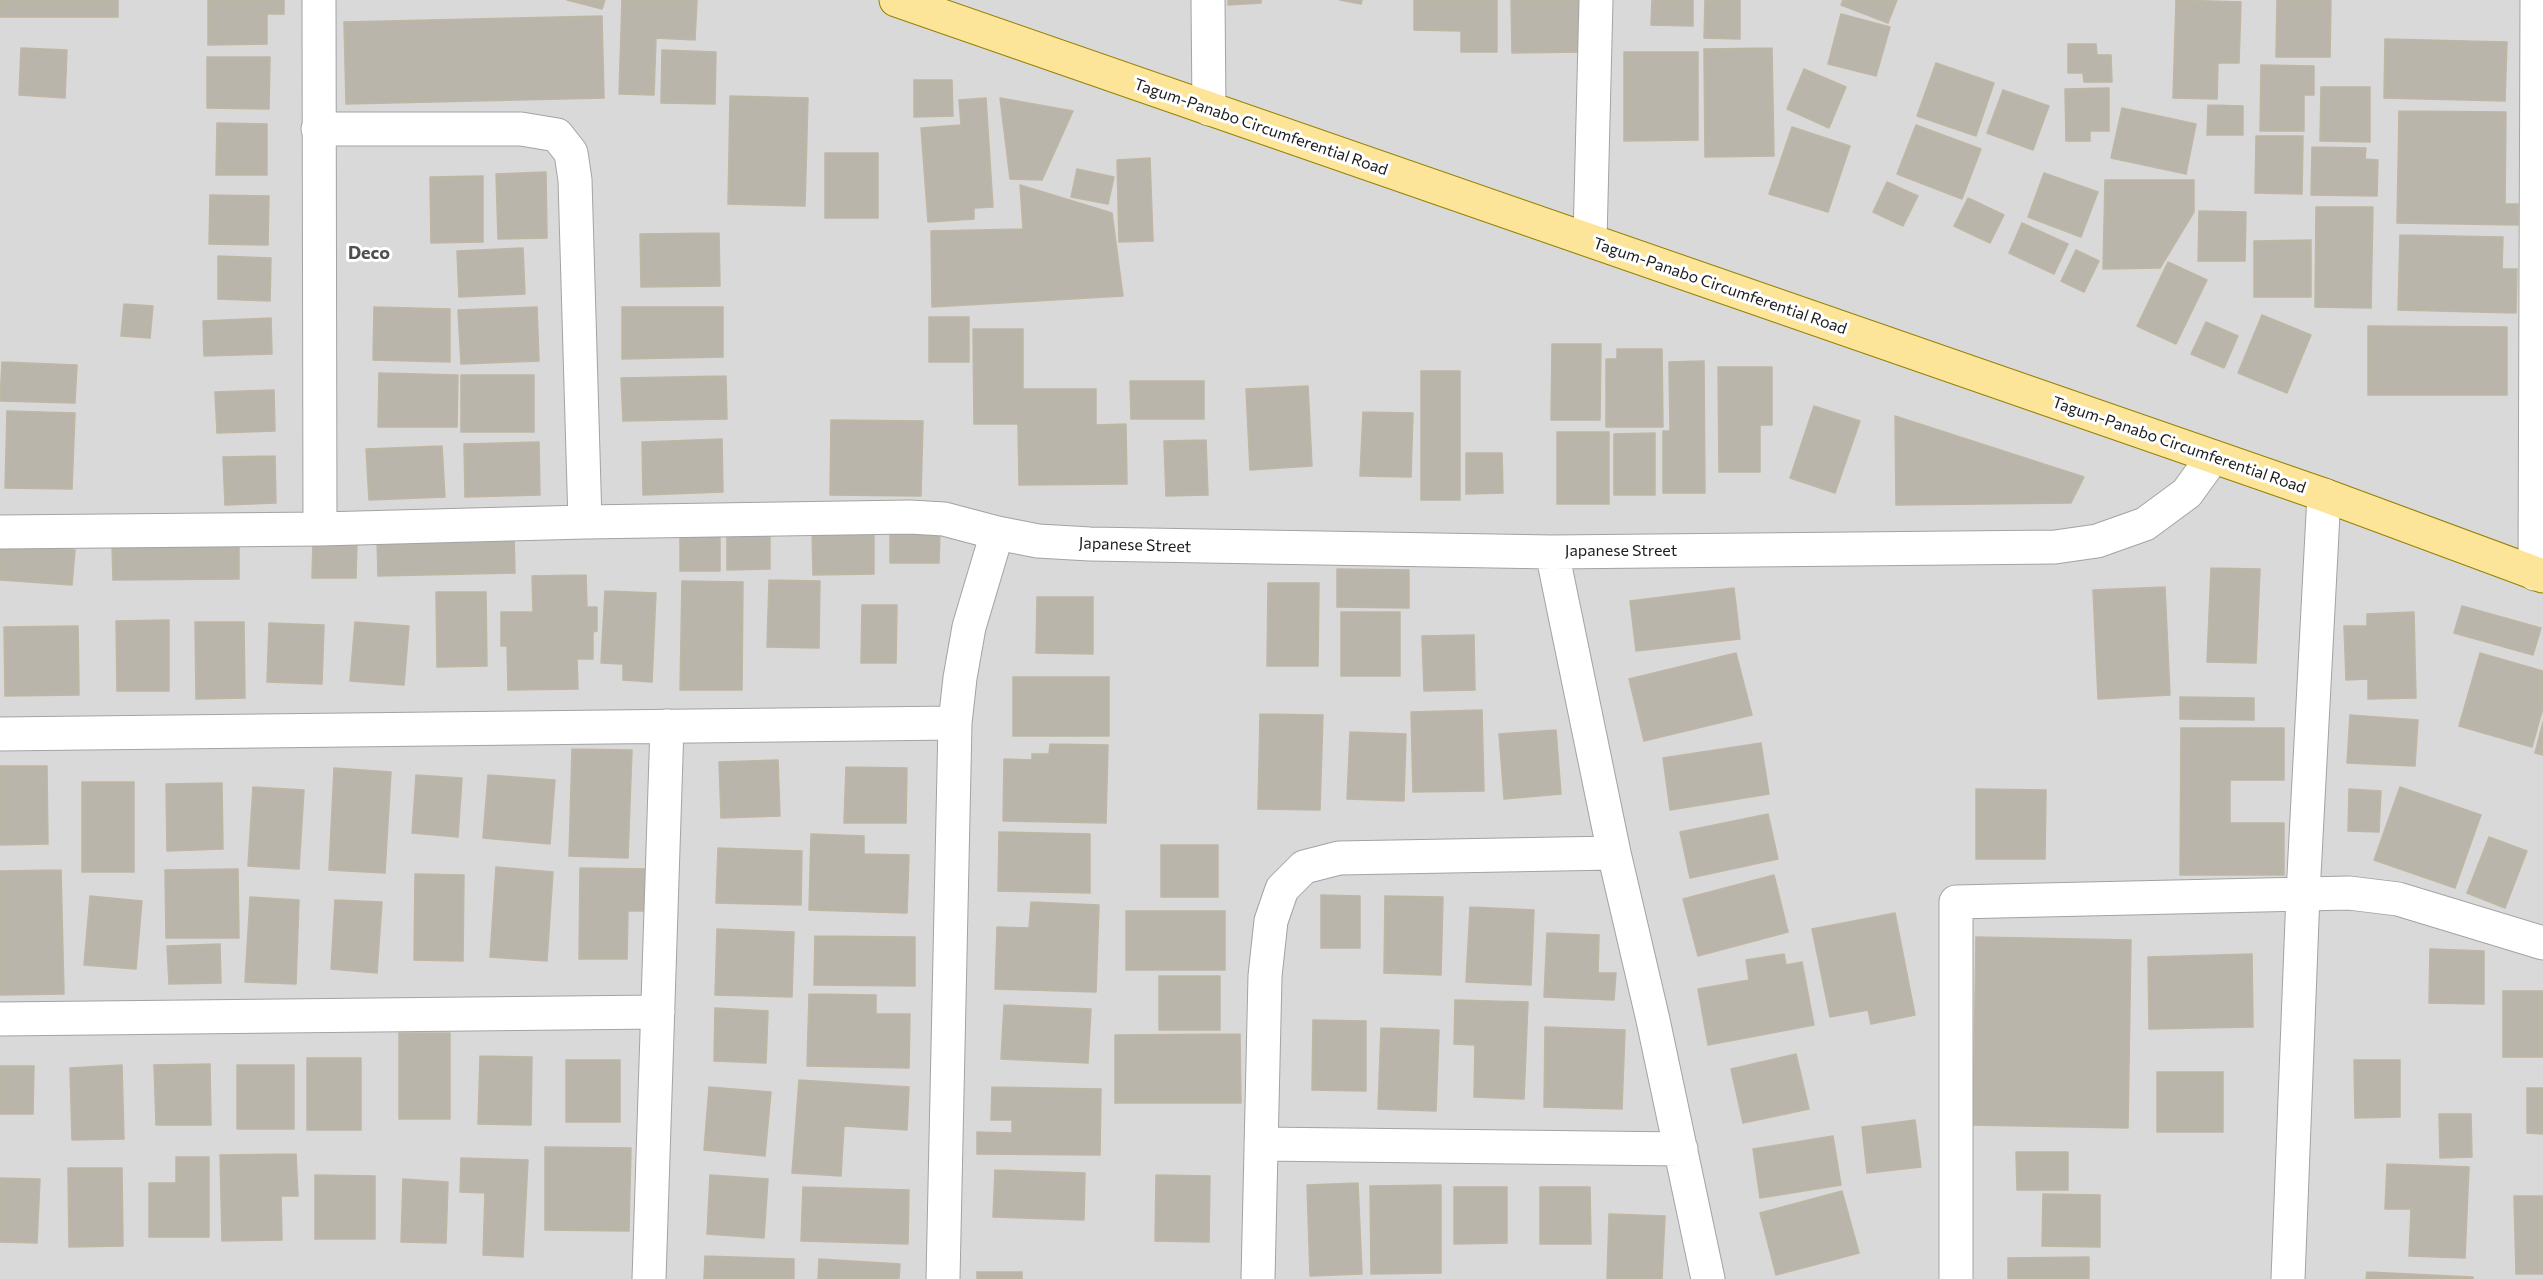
<!DOCTYPE html>
<html>
<head>
<meta charset="utf-8">
<style>
	body { margin:0 }
	canvas { display:block; background:#eeece1 }
</style>
</head>
<body>
<canvas width="2543" height="1279"></canvas>
<script>
const ctx = document.querySelector('canvas').getContext('2d');
ctx.lineJoin = 'round';
function fillPath(path, color) { ctx.fillStyle = color; ctx.fill(path, 'evenodd'); }
const toPath = rows => new Path2D(rows.map(r => 'M' + r).join(''));
function stroke(path, color, width, dash) { ctx.strokeStyle = color; ctx.lineWidth = width; ctx.lineCap = dash ? 'butt' : 'round'; ctx.setLineDash(dash || []); ctx.stroke(path); }
function label(font, color, halo, rows, align = 'center') {
  ctx.font = font + ' Commissioner,sans-serif'; ctx.lineWidth = 6; ctx.setLineDash([]); ctx.textBaseline = 'middle'; ctx.strokeStyle = halo; ctx.fillStyle = color; for (const [text, x, y, turn = 0] of rows) {
    ctx.save(); ctx.translate(x, y); ctx.rotate((+turn || 0) * Math.PI / 180); ctx.textAlign = isNaN(turn) ? turn : align; if (halo) ctx.strokeText(text, 0, 0); ctx.fillText(text, 0, 0); ctx.restore();
  }
}
const residential = toPath([
	[0,0,2543,0,2543,1279,0,1279]
]);
const building = toPath([
	[0,0,118,0,118,17,0,17,0,0],
	[208,0,284,0,284,14,267,14,267,44,208,45,208,0],
	[567,0,605,0,602,9,567,0],
	[622,0,697,0,695,40,656,38,654,95,619,94,622,0],
	[1228,0,1261,0,1261,3,1228,5,1228,0],
	[1340,0,1362,0,1361,4,1340,0],
	[1414,0,1497,0,1497,52,1461,52,1461,31,1414,30,1414,0],
	[1511,0,1580,0,1581,52,1512,53,1511,0],
	[1652,0,1693,0,1693,26,1651,25,1652,0],
	[1705,0,1740,0,1740,39,1704,38,1705,0],
	[1843,0,1897,0,1888,23,1841,5,1843,0],
	[2176,0,2241,2,2239,63,2218,63,2217,99,2173,98,2176,0],
	[2277,0,2331,0,2330,57,2276,57,2277,0],
	[1841,14,1890,27,1876,76,1828,64,1841,14],
	[602,16,604,98,346,104,344,22,602,16],
	[2385,39,2507,42,2505,101,2384,98,2385,39],
	[2068,44,2096,44,2097,55,2111,55,2112,82,2084,82,2083,73,2068,73,2068,44],
	[21,48,67,50,65,98,19,95,21,48],
	[1772,48,1774,156,1705,157,1704,49,1772,48],
	[662,50,716,52,715,104,661,103,662,50],
	[1624,52,1698,52,1698,140,1624,141,1624,52],
	[207,57,270,57,269,109,207,108,207,57],
	[1936,63,1994,83,1976,136,1917,116,1936,63],
	[2261,65,2314,66,2314,95,2304,95,2304,131,2260,131,2261,65],
	[1804,69,1846,87,1829,128,1787,109,1804,69],
	[914,80,952,80,953,116,914,117,914,80],
	[2321,87,2370,87,2370,142,2320,141,2321,87],
	[2109,88,2109,131,2090,131,2090,141,2066,141,2065,89,2109,88],
	[2003,90,2049,106,2033,150,1987,133,2003,90],
	[730,96,808,98,805,206,728,204,730,96],
	[986,98,993,207,974,208,974,219,928,222,921,128,961,125,959,100,986,98],
	[1000,98,1073,111,1042,180,1010,179,1000,98],
	[2208,105,2243,106,2243,135,2207,135,2208,105],
	[2122,108,2196,124,2186,174,2111,158,2122,108],
	[2399,111,2506,112,2505,204,2518,204,2518,225,2397,223,2399,111],
	[217,123,267,124,267,175,216,175,217,123],
	[1916,125,1981,149,1962,199,1897,174,1916,125],
	[1792,127,1850,146,1828,212,1769,194,1792,127],
	[2256,136,2303,136,2302,194,2255,193,2256,136],
	[2312,147,2366,148,2365,159,2378,160,2377,196,2311,195,2312,147],
	[825,153,878,153,878,218,825,218,825,153],
	[1150,158,1153,241,1119,242,1117,160,1150,158],
	[1077,169,1114,177,1108,204,1071,197,1077,169],
	[546,172,547,238,498,239,496,174,546,172],
	[2044,173,2098,192,2081,237,2028,217,2044,173],
	[483,176,483,242,431,243,430,177,483,176],
	[2105,180,2194,180,2194,212,2160,268,2103,269,2105,180],
	[1887,182,1918,196,1903,226,1873,212,1887,182],
	[1020,185,1112,213,1123,296,932,307,931,231,1023,229,1020,185],
	[210,195,269,196,268,245,209,244,210,195],
	[1968,198,2004,215,1990,243,1954,226,1968,198],
	[2316,207,2373,207,2371,308,2315,307,2316,207],
	[2199,211,2246,212,2245,261,2198,261,2199,211],
	[2022,223,2068,244,2054,274,2009,253,2022,223],
	[719,233,720,286,641,287,640,234,719,233],
	[2400,235,2503,237,2502,269,2517,269,2516,313,2398,310,2400,235],
	[2311,240,2311,297,2254,297,2254,241,2311,240],
	[523,248,525,294,459,297,457,251,523,248],
	[2076,250,2099,261,2084,292,2061,281,2076,250],
	[218,256,271,258,270,301,218,299,218,256],
	[2168,262,2207,280,2176,344,2137,326,2168,262],
	[124,304,153,306,150,338,121,336,124,304],
	[374,307,450,309,450,362,373,360,374,307],
	[537,307,539,361,461,364,458,310,537,307],
	[622,307,723,307,723,357,622,359,622,307],
	[2262,315,2311,335,2287,393,2238,373,2262,315],
	[929,317,969,317,969,362,929,362,929,317],
	[271,318,272,354,204,356,203,321,271,318],
	[2206,322,2238,336,2224,368,2191,354,2206,322],
	[2368,326,2507,327,2507,395,2368,395,2368,326],
	[973,329,1023,329,1023,389,1096,389,1096,425,1126,424,1127,484,1019,485,1018,424,974,424,973,329],
	[1552,344,1601,344,1600,420,1551,420,1552,344],
	[1617,349,1662,349,1663,427,1606,427,1606,359,1617,359,1617,349],
	[1704,361,1705,493,1663,493,1663,431,1670,431,1669,362,1704,361],
	[2,362,77,365,75,403,0,401,2,362],
	[1718,367,1772,367,1772,425,1760,425,1760,472,1719,472,1718,367],
	[1421,371,1460,371,1460,500,1421,500,1421,371],
	[379,373,458,375,457,427,378,427,379,373],
	[461,375,534,375,534,432,461,432,461,375],
	[726,376,727,419,623,421,621,378,726,376],
	[1130,381,1204,381,1204,419,1131,419,1130,381],
	[1308,386,1312,466,1250,470,1246,389,1308,386],
	[274,390,275,431,217,433,215,392,274,390],
	[1814,406,1860,421,1835,493,1790,478,1814,406],
	[7,411,75,413,72,489,5,488,7,411],
	[1363,412,1413,413,1411,477,1360,476,1363,412],
	[1895,416,2084,477,2071,503,1896,505,1895,416],
	[831,420,923,421,921,496,830,495,831,420],
	[1557,432,1609,432,1609,504,1557,504,1557,432],
	[1655,433,1655,495,1614,495,1614,434,1655,433],
	[722,439,723,492,643,495,642,442,722,439],
	[1206,440,1208,495,1166,496,1164,441,1206,440],
	[539,442,540,495,465,497,464,444,539,442],
	[442,446,445,497,369,500,366,449,442,446],
	[1466,453,1502,453,1503,493,1466,494,1466,453],
	[275,456,276,503,225,505,223,457,275,456],
	[727,527,770,527,770,569,727,570,727,527],
	[720,528,720,571,680,571,680,529,720,528],
	[874,531,874,574,813,575,812,532,874,531],
	[890,532,940,532,939,563,890,563,890,532],
	[514,535,515,573,378,576,377,538,514,535],
	[313,541,357,541,356,578,312,578,313,541],
	[239,542,239,579,113,580,112,543,239,542],
	[0,545,75,550,72,585,0,580,0,545],
	[2211,568,2260,569,2256,663,2207,662,2211,568],
	[1337,569,1409,570,1409,608,1337,607,1337,569],
	[586,575,587,607,597,607,597,631,593,632,593,659,577,659,578,689,508,690,507,646,501,646,501,612,533,612,532,576,586,575],
	[769,580,820,581,819,648,767,647,769,580],
	[682,581,743,582,742,690,680,690,682,581],
	[1268,583,1319,583,1318,666,1267,666,1268,583],
	[2165,587,2170,695,2098,699,2093,590,2165,587],
	[1734,588,1740,639,1636,651,1630,601,1734,588],
	[605,591,656,593,652,682,623,680,623,664,601,663,605,591],
	[436,592,486,592,487,666,437,667,436,592],
	[1037,597,1093,597,1093,654,1036,653,1037,597],
	[862,605,897,605,896,663,861,663,862,605],
	[2462,606,2541,628,2533,655,2454,633,2462,606],
	[1341,612,1400,612,1400,676,1341,676,1341,612],
	[2414,612,2416,698,2368,699,2368,679,2346,680,2344,626,2367,626,2367,614,2414,612],
	[169,620,169,691,117,691,116,621,169,620],
	[195,622,244,622,245,698,196,699,195,622],
	[355,622,409,626,404,685,350,681,355,622],
	[269,623,324,625,322,684,267,682,269,623],
	[78,626,79,695,5,696,4,627,78,626],
	[1474,635,1475,690,1424,691,1422,636,1474,635],
	[1736,653,1752,715,1644,741,1629,679,1736,653],
	[2480,653,2543,671,2543,708,2532,747,2459,726,2480,653],
	[1013,677,1109,677,1109,736,1013,736,1013,677],
	[2180,697,2254,698,2254,720,2180,719,2180,697],
	[1482,710,1484,791,1413,792,1411,712,1482,710],
	[1260,714,1323,715,1320,810,1258,809,1260,714],
	[2350,715,2418,720,2415,766,2347,763,2350,715],
	[2543,722,2543,755,2535,753,2543,722],
	[2181,728,2284,728,2284,780,2230,780,2230,823,2284,823,2284,875,2180,875,2181,728],
	[1556,730,1561,794,1504,799,1499,734,1556,730],
	[1350,732,1406,734,1404,801,1347,799,1350,732],
	[1761,743,1769,794,1670,810,1663,758,1761,743],
	[1050,744,1108,745,1106,823,1003,821,1004,759,1032,760,1032,754,1049,754,1050,744],
	[572,749,632,750,628,858,569,856,572,749],
	[778,760,780,816,721,818,719,762,778,760],
	[0,766,47,766,48,844,0,845,0,766],
	[846,767,907,768,906,823,844,823,846,767],
	[334,768,391,772,385,873,329,870,334,768],
	[416,775,462,778,458,837,412,833,416,775],
	[488,775,555,780,550,844,483,838,488,775],
	[82,782,134,782,134,872,82,872,82,782],
	[222,783,223,849,167,851,166,784,222,783],
	[253,787,304,790,299,869,248,866,253,787],
	[2400,787,2481,815,2455,888,2374,860,2400,787],
	[1976,789,2046,790,2045,859,1976,859,1976,789],
	[2349,789,2381,791,2379,832,2348,831,2349,789],
	[1768,814,1778,859,1690,878,1680,832,1768,814],
	[999,832,1090,834,1090,893,998,891,999,832],
	[811,834,864,836,864,854,909,855,907,913,809,910,811,834],
	[2489,837,2527,851,2505,908,2467,893,2489,837],
	[1161,845,1218,845,1218,897,1161,897,1161,845],
	[718,848,802,851,801,905,716,903,718,848],
	[496,867,553,872,547,961,490,957,496,867],
	[580,868,650,869,649,911,628,911,627,959,579,959,580,868],
	[238,869,239,938,166,938,165,870,238,869],
	[61,870,64,994,0,995,0,871,61,870],
	[415,874,464,875,463,961,414,960,415,874],
	[1774,875,1788,932,1698,956,1683,899,1774,875],
	[1321,895,1360,896,1360,948,1321,948,1321,895],
	[90,896,142,901,136,969,84,965,90,896],
	[1385,896,1443,897,1441,975,1384,973,1385,896],
	[250,897,299,900,296,984,245,982,250,897],
	[335,900,382,902,377,973,331,969,335,900],
	[1031,902,1099,905,1096,992,995,989,997,927,1029,928,1031,902],
	[1470,907,1534,910,1531,985,1466,982,1470,907],
	[1126,911,1225,911,1225,970,1126,970,1126,911],
	[1895,913,1915,1015,1871,1024,1868,1010,1830,1017,1812,929,1895,913],
	[717,929,794,932,792,997,715,995,717,929],
	[1547,933,1599,935,1598,973,1616,973,1614,1000,1544,997,1547,933],
	[815,936,915,937,915,986,814,985,815,936],
	[1976,937,2131,940,2128,1128,1973,1125,1976,937],
	[220,944,221,983,169,984,167,946,220,944],
	[2430,949,2484,951,2484,1004,2429,1003,2430,949],
	[1784,954,1786,965,1802,962,1814,1025,1708,1045,1698,989,1749,980,1746,960,1784,954],
	[2252,954,2253,1027,2149,1029,2148,957,2252,954],
	[1159,976,1220,976,1220,1030,1159,1030,1159,976],
	[2503,991,2543,991,2543,1057,2503,1057,2503,991],
	[809,994,876,995,876,1014,910,1014,909,1068,807,1066,809,994],
	[1455,1000,1528,1002,1524,1099,1474,1097,1475,1045,1454,1044,1455,1000],
	[1004,1005,1091,1009,1088,1063,1001,1059,1004,1005],
	[715,1008,768,1011,766,1063,714,1061,715,1008],
	[1313,1020,1366,1021,1366,1091,1312,1090,1313,1020],
	[1545,1027,1625,1030,1622,1109,1544,1107,1545,1027],
	[1381,1028,1439,1030,1436,1111,1378,1109,1381,1028],
	[399,1033,450,1033,450,1119,399,1119,399,1033],
	[1240,1034,1241,1103,1115,1103,1115,1035,1240,1034],
	[1796,1054,1809,1109,1743,1123,1731,1069,1796,1054],
	[480,1056,532,1057,531,1125,478,1124,480,1056],
	[307,1058,361,1058,361,1130,307,1130,307,1058],
	[566,1060,620,1060,620,1122,566,1122,566,1060],
	[2354,1060,2400,1060,2400,1117,2355,1118,2354,1060],
	[210,1064,211,1125,156,1125,154,1065,210,1064],
	[122,1065,124,1139,72,1140,70,1068,122,1065],
	[237,1065,294,1065,294,1129,237,1129,237,1065],
	[0,1066,34,1066,33,1114,0,1114,0,1066],
	[2157,1072,2223,1072,2223,1132,2157,1132,2157,1072],
	[799,1080,909,1087,907,1130,844,1126,841,1176,792,1173,799,1080],
	[709,1087,771,1092,765,1156,704,1150,709,1087],
	[992,1087,1101,1089,1100,1155,977,1154,977,1132,1012,1133,1012,1120,991,1120,992,1087],
	[2527,1088,2543,1088,2543,1134,2527,1133,2527,1088],
	[2439,1114,2471,1114,2472,1157,2440,1158,2439,1114],
	[1915,1120,1921,1167,1867,1173,1862,1127,1915,1120],
	[1833,1136,1841,1185,1760,1198,1753,1149,1833,1136],
	[545,1147,631,1148,629,1231,545,1230,545,1147],
	[2016,1152,2068,1152,2068,1190,2017,1190,2016,1152],
	[296,1154,298,1196,281,1196,282,1240,222,1241,220,1155,296,1154],
	[176,1157,209,1157,209,1237,149,1237,149,1183,176,1183,176,1157],
	[461,1158,528,1160,523,1257,483,1255,485,1193,460,1192,461,1158],
	[2387,1164,2469,1167,2465,1258,2409,1256,2411,1209,2385,1209,2387,1164],
	[68,1168,122,1168,123,1246,69,1247,68,1168],
	[995,1170,1085,1173,1084,1220,993,1217,995,1170],
	[315,1175,375,1176,375,1239,315,1239,315,1175],
	[710,1175,768,1179,764,1238,707,1234,710,1175],
	[1156,1175,1210,1176,1209,1242,1155,1241,1156,1175],
	[0,1178,40,1179,37,1243,0,1242,0,1178],
	[403,1179,448,1182,446,1243,401,1242,403,1179],
	[1358,1183,1362,1274,1310,1276,1307,1185,1358,1183],
	[1441,1185,1441,1273,1371,1274,1370,1186,1441,1185],
	[803,1187,909,1190,908,1244,801,1241,803,1187],
	[1454,1187,1507,1187,1507,1243,1454,1244,1454,1187],
	[1540,1187,1590,1187,1591,1244,1540,1244,1540,1187],
	[1842,1191,1859,1253,1776,1275,1760,1213,1842,1191],
	[2043,1194,2100,1195,2100,1247,2042,1246,2043,1194],
	[2514,1196,2543,1196,2543,1274,2516,1274,2514,1196],
	[1609,1214,1665,1216,1662,1279,1607,1279,1609,1214],
	[705,1256,794,1259,794,1279,704,1279,705,1256],
	[2089,1257,2089,1279,2008,1279,2008,1258,2089,1257],
	[819,1259,900,1264,899,1279,818,1279,819,1259],
	[977,1272,1022,1272,1022,1279,977,1279,977,1272],
	[2367,1272,2473,1277,2473,1279,2366,1279,2367,1272]
]);
const minor = toPath([
	[319,0,320,529],
	[1208,0,1209,109],
	[318,129,521,129,557,135,571,153,575,180,585,522],
	[1590,240,1596,0],
	[0,532,320,529,585,522,910,517,944,519,997,533,1038,541,1090,544,1552,552,2055,547,2097,541,2145,524,2187,493,2213,457],
	[1552,552,1614,853,1653,1020,1708,1279],
	[2535,574,2537,0],
	[0,734,955,723],
	[0,1019,658,1012],
	[1261,1144,1681,1149],
	[649,1279,667,726],
	[943,1279,955,723,960,678,969,627,997,533],
	[1258,1279,1265,976,1271,921,1282,889,1304,867,1339,858,1614,853],
	[1956,1279,1956,902,2349,893,2398,899,2543,943],
	[2288,1279,2303,894,2324,495]
]);
const primary = toPath([
	[896,0,2324,495,2543,576]
]);
const streetNames = [
	["Tagum-Panabo Circumferential Road",1261,127,19],
	["Tagum-Panabo Circumferential Road",1720,286,19],
	["Tagum-Panabo Circumferential Road",2179,445,19],
	["Japanese Street",1135,545,2],
	["Japanese Street",1621,551]
];
const neighbourhoodNames = [
	["Deco",369,253]
];
fillPath(residential, '#dad9d9');
fillPath(building, '#bab5ab');
stroke(building, '#bfb6a4', 1.5);
stroke(minor, '#a3a3a3', 35);
stroke(primary, '#948100', 35);
stroke(minor, '#fff', 33);
stroke(primary, '#fce598', 33);
label('16px', '#1c1c1c', '#fff', streetNames);
label('bold 18px', '#4f4f4f', '#fff', neighbourhoodNames);
</script>
</body>
</html>
